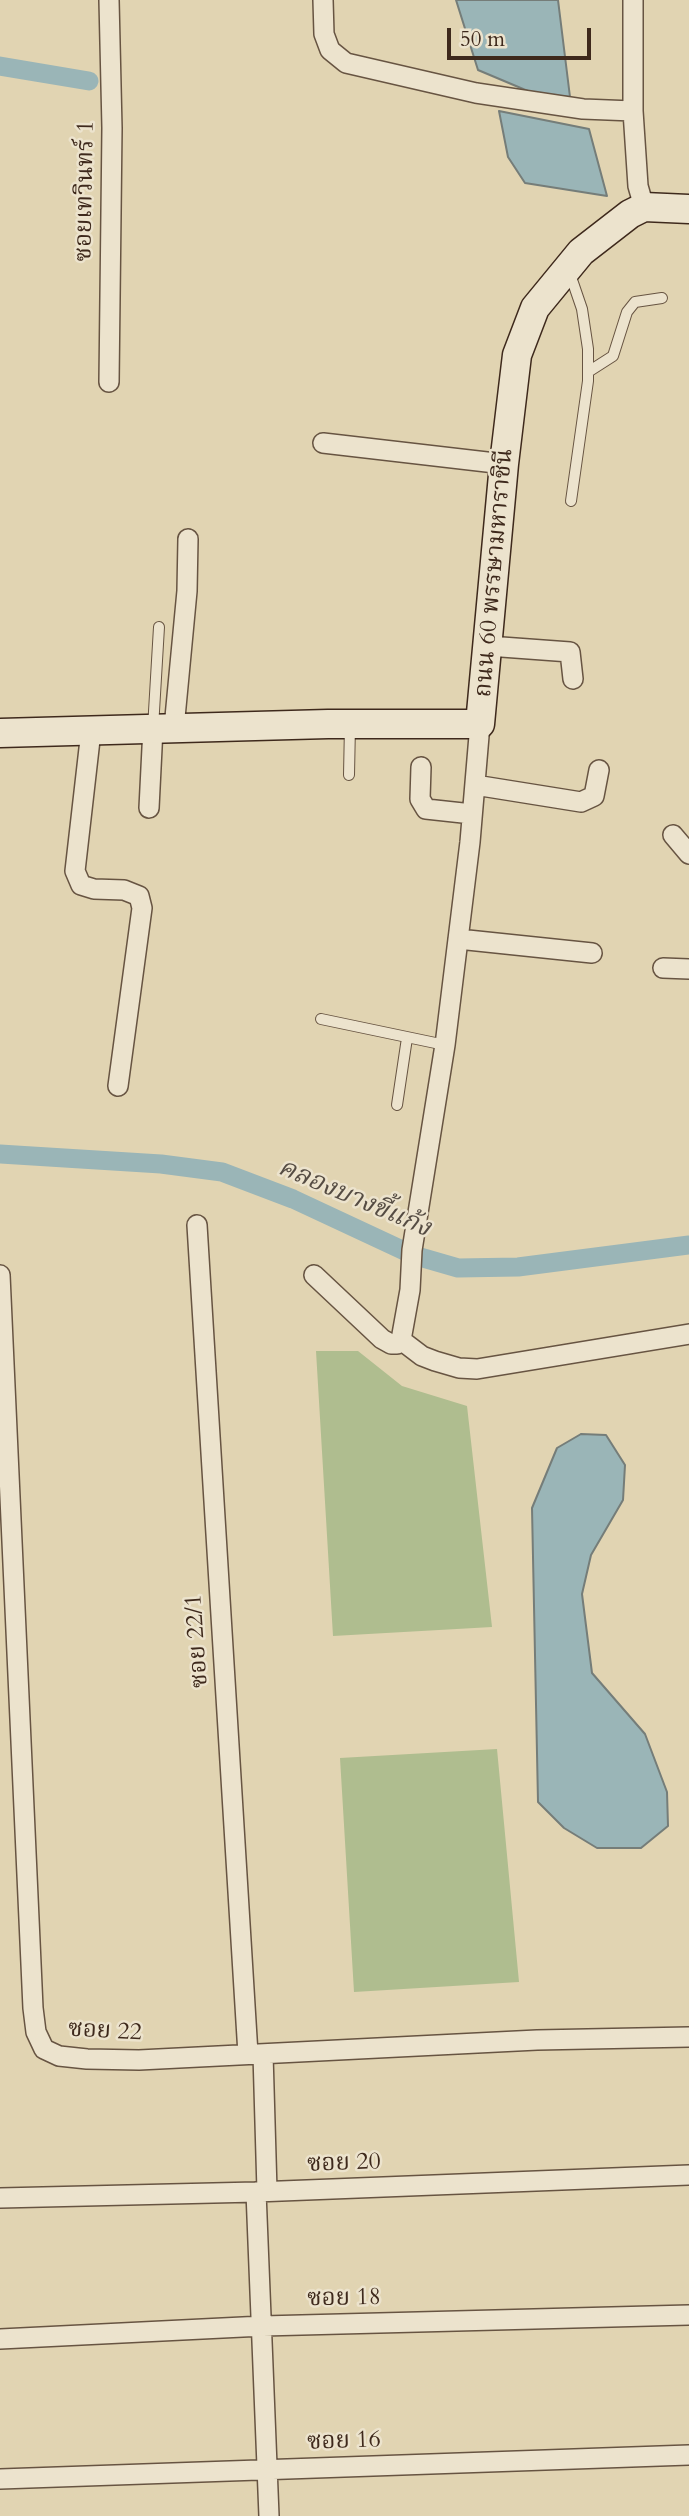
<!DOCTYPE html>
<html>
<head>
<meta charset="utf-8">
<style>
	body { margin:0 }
	#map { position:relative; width:689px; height:2516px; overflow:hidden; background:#e1d4b2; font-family:Cardo,serif }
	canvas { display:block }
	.scale { position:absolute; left:447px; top:28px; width:144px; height:32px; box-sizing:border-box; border:4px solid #3e291c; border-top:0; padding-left:9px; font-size:21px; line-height:24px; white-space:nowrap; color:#3e291c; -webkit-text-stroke:5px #ece3cd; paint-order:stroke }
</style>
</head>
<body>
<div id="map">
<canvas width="689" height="2516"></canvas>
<div class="scale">50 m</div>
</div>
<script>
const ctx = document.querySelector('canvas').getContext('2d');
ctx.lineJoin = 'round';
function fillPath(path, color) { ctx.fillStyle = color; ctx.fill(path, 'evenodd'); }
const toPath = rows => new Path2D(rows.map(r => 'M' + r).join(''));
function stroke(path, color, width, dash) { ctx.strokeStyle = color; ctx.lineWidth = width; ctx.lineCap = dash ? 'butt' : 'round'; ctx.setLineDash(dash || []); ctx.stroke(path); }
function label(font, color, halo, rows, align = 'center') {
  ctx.font = font + ' Cardo,"Noto Serif Thai",serif'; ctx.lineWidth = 5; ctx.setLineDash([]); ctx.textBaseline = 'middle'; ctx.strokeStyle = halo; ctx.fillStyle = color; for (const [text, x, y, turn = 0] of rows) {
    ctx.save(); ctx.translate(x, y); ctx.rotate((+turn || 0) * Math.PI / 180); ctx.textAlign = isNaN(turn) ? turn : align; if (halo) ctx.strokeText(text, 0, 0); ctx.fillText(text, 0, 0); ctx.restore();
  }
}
const green = toPath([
	[316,1351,358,1351,402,1386,467,1406,492,1627,333,1636],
	[497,1749,519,1982,354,1992,340,1758]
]);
const water = toPath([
	[456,0,558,0,570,97,535,94,478,70,456,0],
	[499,111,589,129,607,196,525,183,508,157,499,111],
	[581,1434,606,1435,625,1465,623,1500,591,1555,582,1594,592,1673,645,1734,667,1792,668,1826,641,1848,597,1848,564,1828,538,1802,532,1508,557,1448,581,1434]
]);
const canal = toPath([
	[0,66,89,81],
	[0,1154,161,1164,222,1172,293,1199,413,1255,458,1268,518,1267,689,1245]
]);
const lane = toPath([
	[569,271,582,309,588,349,588,381,571,501],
	[588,372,613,356,627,312,635,302,662,298],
	[153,728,159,627],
	[349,775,350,725],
	[321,1019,445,1045],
	[397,1105,407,1038]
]);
const street = toPath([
	[323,0,324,34,330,50,346,63,476,93,583,109,633,111],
	[633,0,633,111,638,186,644,207],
	[109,382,112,128,109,0],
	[323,443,504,464],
	[488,646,570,652,573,679],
	[174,728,187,591,188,539],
	[91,731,75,871,81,885,94,889,124,890,139,896,142,908,118,1086],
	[421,767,420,799,426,809,472,814],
	[475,785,581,802,594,796,599,770],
	[149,808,153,728],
	[673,835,689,854],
	[458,939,592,953],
	[663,968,689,969],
	[197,1225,248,2054],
	[0,1275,33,2008,36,2032,44,2049,59,2056,87,2059,139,2060,537,2040,689,2037],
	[314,1275,382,1339,391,1344,397,1344,401,1340,410,1290,412,1250,445,1045,470,842,480,724],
	[401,1340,422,1356,435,1361,459,1368,477,1369,689,1334],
	[263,2054,267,2191],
	[256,2192,269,2516],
	[0,2198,256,2192,689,2175],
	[0,2339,263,2326,689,2315],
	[0,2479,689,2455]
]);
const secondary = toPath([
	[0,733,328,724,480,724,504,464,517,355,535,308,581,252,630,214,644,207,689,209]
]);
const streetNames = [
	["ซอยเทวินทร์ 1",86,191,-89],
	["ถนน 60 พรรษามหาราชินี",495,573,-85],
	["ซอย 22/1",198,1641,-94],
	["ซอย 22",105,2032,3],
	["ซอย 20",344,2164,-2],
	["ซอย 18",344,2299,-1],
	["ซอย 16",344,2442,-2]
];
const waterNames = [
	["คลองบางขี้แก้ง",354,1199,23]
];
fillPath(green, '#afbd8f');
fillPath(water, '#9ab5b7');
stroke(water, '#757d79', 2);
stroke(canal, '#9ab5b7', 19);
stroke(lane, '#675442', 12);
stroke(street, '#675442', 22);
stroke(secondary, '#3e291c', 31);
stroke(lane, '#ece3cd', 10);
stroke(street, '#ece3cd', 19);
stroke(secondary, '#ece3cd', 28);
label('24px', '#3e291c', '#ece3cd', streetNames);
label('italic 26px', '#554c43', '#ece3cd', waterNames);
</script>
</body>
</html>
